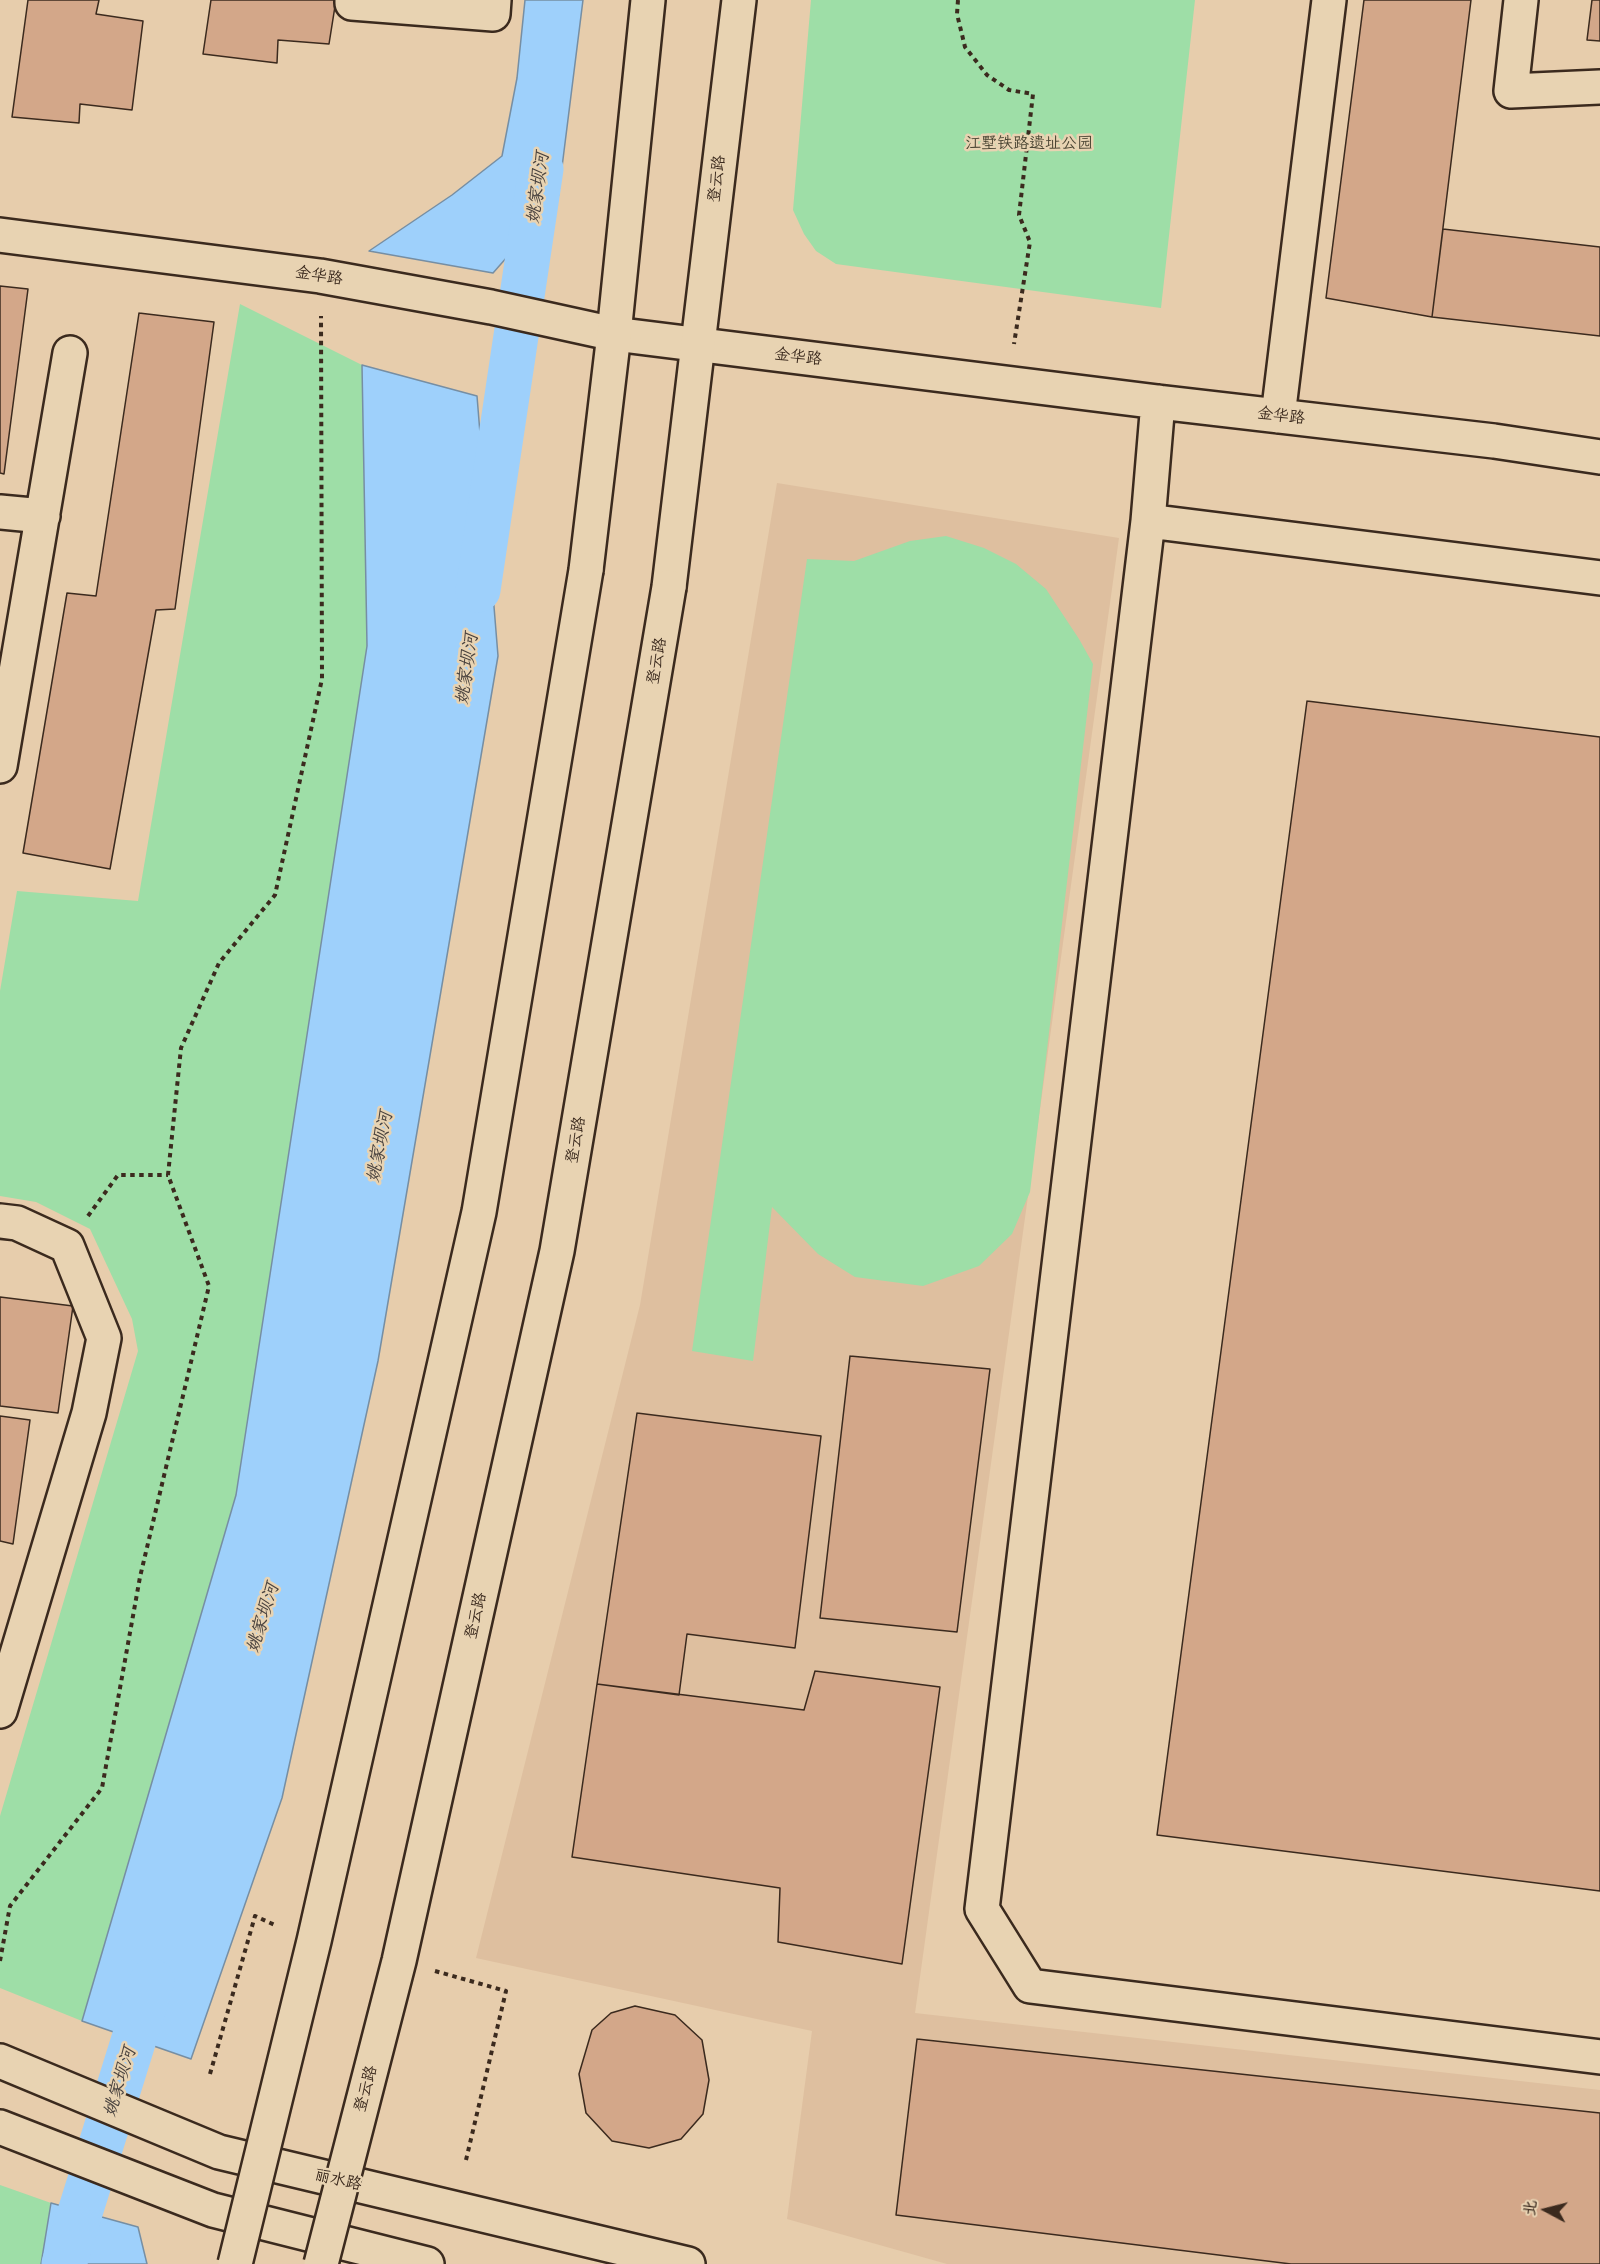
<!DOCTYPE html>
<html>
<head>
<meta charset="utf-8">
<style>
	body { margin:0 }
	#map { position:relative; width:1600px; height:2264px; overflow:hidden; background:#e7cdac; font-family:"Playpen Sans","LXGW WenKai TC",sans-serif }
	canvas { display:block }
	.north { position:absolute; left:1516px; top:2180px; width:60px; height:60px; -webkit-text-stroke:4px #e8d3b2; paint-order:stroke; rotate:277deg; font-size:16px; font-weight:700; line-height:24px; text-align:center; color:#3b2a1e }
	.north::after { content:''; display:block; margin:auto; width:21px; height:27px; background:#3b2a1e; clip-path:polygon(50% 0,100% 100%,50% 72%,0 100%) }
</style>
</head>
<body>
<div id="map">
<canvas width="1600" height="2264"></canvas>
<div class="north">北</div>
</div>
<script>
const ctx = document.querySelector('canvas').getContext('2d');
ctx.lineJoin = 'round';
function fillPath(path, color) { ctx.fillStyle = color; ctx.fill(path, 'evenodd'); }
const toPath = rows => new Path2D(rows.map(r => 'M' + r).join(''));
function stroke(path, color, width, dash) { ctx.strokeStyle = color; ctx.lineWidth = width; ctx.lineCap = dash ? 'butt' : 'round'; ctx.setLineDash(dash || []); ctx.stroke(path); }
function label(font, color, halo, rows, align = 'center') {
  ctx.font = font + ' "Playpen Sans","LXGW WenKai TC",sans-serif'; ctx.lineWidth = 5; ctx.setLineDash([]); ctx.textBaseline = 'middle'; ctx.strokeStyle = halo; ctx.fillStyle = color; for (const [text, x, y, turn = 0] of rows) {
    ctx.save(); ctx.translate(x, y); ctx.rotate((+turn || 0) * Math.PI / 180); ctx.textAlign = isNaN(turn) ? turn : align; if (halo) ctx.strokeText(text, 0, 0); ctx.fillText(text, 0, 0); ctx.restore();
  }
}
const built = toPath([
	[777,483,1119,538,915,2013,1600,2090,1600,2264,947,2264,787,2219,812,2031,476,1958,640,1305]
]);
const green = toPath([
	[811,0,1195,0,1161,308,836,264,816,251,804,234,793,210],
	[240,304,362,365,367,646,236,1495,82,2021,0,1988,0,1816,138,1351,132,1319,90,1229,36,1202,0,1196,0,991,17,891,138,901],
	[946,536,984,548,1016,564,1046,589,1079,639,1093,664,1030,1192,1012,1234,979,1266,923,1286,855,1277,818,1254,772,1207,753,1361,692,1351,807,559,854,561,910,541],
	[0,2185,51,2203,41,2264,0,2264]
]);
const water = toPath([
	[525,0,583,0,558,199,493,273,369,251,452,195,502,156,517,78,525,0],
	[362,365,477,396,498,656,378,1361,282,1798,191,2059,82,2021,236,1495,367,646,362,365],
	[51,2203,138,2227,147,2264,41,2264,51,2203]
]);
const canal = toPath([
	[478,590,541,169],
	[64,2264,152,1981]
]);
const building = toPath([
	[28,0,99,0,96,14,143,21,132,110,80,104,79,123,12,117,28,0],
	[211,0,336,0,329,44,278,40,277,63,203,54,211,0],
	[1364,0,1471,0,1432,317,1326,298,1364,0],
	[1592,0,1600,0,1600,41,1587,40,1592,0],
	[1443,229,1600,247,1600,336,1432,317,1443,229],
	[0,286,28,289,4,474,0,473,0,286],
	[139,313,214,322,175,609,156,610,110,869,23,853,67,593,96,596,139,313],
	[1307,701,1600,737,1600,1891,1157,1835,1307,701],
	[0,1297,73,1306,58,1413,0,1406,0,1297],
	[850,1356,990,1369,957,1632,820,1618,850,1356],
	[637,1413,821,1436,795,1648,687,1634,679,1695,597,1684,637,1413],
	[0,1416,30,1420,13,1544,0,1541,0,1416],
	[815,1671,940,1687,902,1964,778,1942,780,1888,572,1857,597,1684,804,1710,815,1671],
	[635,2006,675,2015,702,2040,709,2080,703,2114,681,2139,649,2148,612,2141,586,2113,579,2074,592,2030,611,2013,635,2006],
	[917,2039,1600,2113,1600,2264,1291,2264,896,2215,917,2039]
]);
const path = toPath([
	[958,0,957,14,965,47,987,75,1009,90,1033,94,1019,215,1030,242,1014,344],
	[88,1216,118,1175,168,1175],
	[0,1961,10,1906,102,1788,140,1577,209,1286,168,1175,181,1048,219,963,275,895,322,679,321,316],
	[435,1971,506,1991,466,2160],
	[210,2074,255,1916,277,1926]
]);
const minor = toPath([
	[352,0,352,3,493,14,494,0],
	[1521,0,1511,91,1600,87],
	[0,235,320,276,491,307,614,334,1158,402,1494,441,1600,457],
	[1158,402,1148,521,982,1909,1030,1986,1600,2057],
	[1278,416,1329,0],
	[0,512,43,516],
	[1148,521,1600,578],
	[0,766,70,353],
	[0,1221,17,1223,67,1246,104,1338,89,1413,0,1711]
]);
const major = toPath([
	[586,570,614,334,648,0],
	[669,587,739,0],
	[0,2061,219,2152,688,2264],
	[0,2127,213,2210,427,2264]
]);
const majorBridge = toPath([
	[235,2264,314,1941,479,1212,586,570],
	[321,2264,399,1961,557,1251,669,587]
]);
const parkNames = [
	["江墅铁路遗址公园",1029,144]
];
const streetNames = [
	["登云路",717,179,-83],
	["金华路",319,276,9],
	["金华路",798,357,7],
	["金华路",1281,416,7],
	["登云路",657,661,-80],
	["登云路",576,1140,-80],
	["登云路",476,1616,-77],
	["登云路",366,2089,-75],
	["丽水路",338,2180,13]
];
const waterNames = [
	["姚家坝河",538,188,-82],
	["姚家坝河",467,669,-82],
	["姚家坝河",380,1147,-79],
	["姚家坝河",263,1618,-73],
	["姚家坝河",120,2082,-73]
];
fillPath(built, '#debf9f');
fillPath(green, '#9edea7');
fillPath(water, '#9ed0fb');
stroke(water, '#768ea3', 1.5);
stroke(canal, '#9ed0fb', 45);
fillPath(building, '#d3a789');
stroke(building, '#3b2a1e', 1.5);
stroke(minor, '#3b2a1e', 38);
stroke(major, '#3b2a1e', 38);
stroke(path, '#3b2a1e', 4, [4.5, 4.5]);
stroke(minor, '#e8d3b2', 33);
stroke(major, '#e8d3b2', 33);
stroke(majorBridge, '#3b2a1e', 38, []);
stroke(majorBridge, '#e8d3b2', 33);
label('16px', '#4a4533', '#e8d3b2', parkNames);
label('16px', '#3b2a1e', '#e8d3b2', streetNames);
label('italic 18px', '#4a433f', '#e8d3b2', waterNames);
</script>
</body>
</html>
